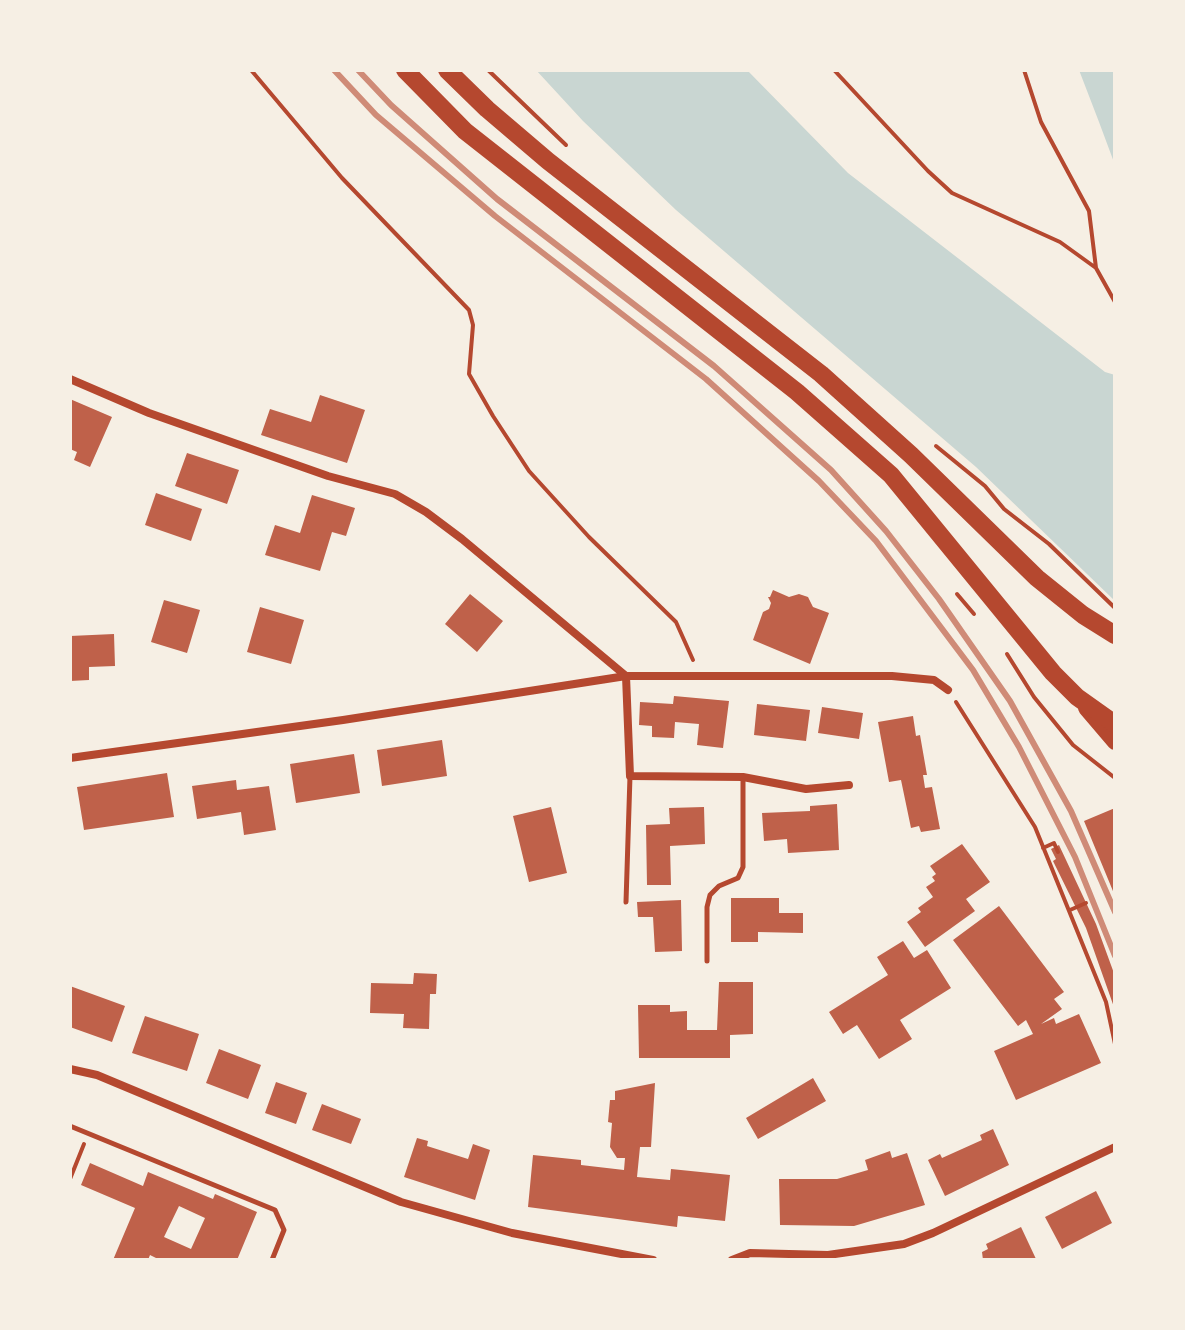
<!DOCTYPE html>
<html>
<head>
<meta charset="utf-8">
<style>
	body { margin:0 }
	#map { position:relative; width:1185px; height:1330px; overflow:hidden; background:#f6efe4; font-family:Figtree,sans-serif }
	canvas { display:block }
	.frame { position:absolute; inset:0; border:72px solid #f6efe4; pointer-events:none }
</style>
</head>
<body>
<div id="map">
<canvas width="1185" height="1330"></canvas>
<div class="frame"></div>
</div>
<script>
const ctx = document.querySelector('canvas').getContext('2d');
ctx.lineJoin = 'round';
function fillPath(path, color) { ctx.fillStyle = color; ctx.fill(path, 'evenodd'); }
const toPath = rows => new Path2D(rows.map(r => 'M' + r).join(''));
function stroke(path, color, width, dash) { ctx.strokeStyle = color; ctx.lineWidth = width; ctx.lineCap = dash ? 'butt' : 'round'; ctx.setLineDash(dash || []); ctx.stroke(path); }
const water = toPath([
	[536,70,747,70,848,173,1105,372,1115,375,1115,601,976,467,676,210,583,121],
	[1079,70,1115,70,1115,165,1099,122]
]);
const building = toPath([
	[320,395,365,410,347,463,261,435,270,409,311,422],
	[70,399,112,417,90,467,74,460,77,452,70,449],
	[187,453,239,470,227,504,175,486],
	[156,493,202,509,191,541,145,525],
	[312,495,355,508,346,536,332,532,320,571,265,555,275,525,300,533],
	[773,590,789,597,799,594,808,597,813,607,829,613,810,664,753,640,763,612,769,609,771,603,768,597,770,597],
	[470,594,503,621,477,652,445,624],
	[164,600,200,610,187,653,151,642],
	[260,607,304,620,291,664,247,652],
	[114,634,115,666,89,667,89,680,70,681,70,636],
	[674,696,729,701,723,748,697,745,699,724,675,722,674,738,652,737,652,726,639,725,640,702,673,704],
	[757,704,810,710,806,741,754,735],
	[822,707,863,713,859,739,818,733],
	[913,716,916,736,920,735,927,775,923,775,925,788,932,787,940,829,921,832,919,826,911,828,901,780,889,782,878,722],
	[442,740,447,776,382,786,377,750],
	[354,754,360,793,296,803,290,764],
	[167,773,174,817,84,830,77,787],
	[236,780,237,790,269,786,276,830,244,835,241,812,197,819,192,786],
	[837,804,839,850,788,853,787,839,764,841,762,813,810,811,810,806],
	[551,807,567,873,529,882,513,816],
	[704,807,705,844,670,846,671,885,647,885,646,825,670,824,669,808],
	[1115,808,1115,896,1084,821],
	[962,844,990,882,966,899,975,911,925,947,907,922,921,912,918,908,933,897,926,887,935,881,932,877,936,874,930,866],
	[1059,845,1096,924,1115,976,1115,1010,1086,928,1053,861,1056,859,1051,849],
	[731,898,779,898,779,913,803,913,803,933,758,932,758,942,731,942],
	[681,900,682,951,655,952,653,917,638,917,637,902],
	[999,906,1064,992,1054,999,1062,1009,1041,1024,1054,1018,1056,1024,1079,1014,1101,1063,1016,1100,994,1051,1033,1034,1026,1020,1018,1026,953,940],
	[903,941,914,958,927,950,951,988,900,1020,912,1039,879,1059,857,1025,843,1034,829,1012,888,975,877,957],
	[414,973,437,974,436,994,430,994,429,1029,403,1028,404,1014,370,1013,371,983,413,984],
	[719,982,753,982,753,1034,730,1035,730,1058,639,1058,638,1005,670,1005,670,1012,687,1011,687,1030,717,1030],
	[70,986,125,1006,112,1042,70,1027],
	[145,1016,199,1034,187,1071,132,1053],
	[219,1049,261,1065,248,1099,206,1083],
	[813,1078,826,1101,758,1139,746,1118],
	[276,1082,307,1093,296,1124,265,1113],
	[655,1083,651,1147,640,1147,637,1177,670,1180,671,1169,730,1175,725,1221,678,1216,677,1227,528,1207,533,1155,581,1160,581,1165,624,1170,625,1158,617,1158,610,1147,612,1123,608,1122,610,1100,615,1100,615,1091],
	[322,1104,361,1119,351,1144,312,1130],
	[993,1129,1009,1165,945,1196,928,1160,940,1154,942,1158,982,1140,980,1135],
	[417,1138,428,1141,427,1146,468,1159,473,1144,490,1150,475,1200,404,1177],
	[890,1151,892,1158,907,1153,925,1205,854,1226,780,1225,779,1179,837,1179,868,1170,865,1160],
	[90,1163,143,1186,148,1172,213,1199,215,1194,257,1212,237,1260,160,1260,150,1255,148,1260,113,1260,135,1208,81,1185],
	[179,1206,205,1218,191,1249,164,1237],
	[1096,1191,1112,1223,1062,1249,1045,1217],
	[1021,1227,1036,1259,983,1260,982,1252,988,1249,986,1244]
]);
const path = toPath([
	[251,70,342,178,469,310,473,325,469,374,493,416,529,471,589,537,676,622,693,660],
	[488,70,566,145],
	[834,70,928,171,952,193,1060,242,1096,268,1089,211,1041,122,1024,70],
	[1096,268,1115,302],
	[936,446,985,486,1004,509,1049,544,1115,608],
	[957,594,974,614],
	[1007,654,1034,697,1073,745,1115,778],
	[956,702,1035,827,1106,1002,1115,1044],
	[1043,848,1054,843,1058,852],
	[1070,910,1086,903],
	[70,1179,84,1144]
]);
const service = toPath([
	[626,902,630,776],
	[707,961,707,907,710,895,719,886,738,878,743,867,743,777],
	[70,1126,275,1210,284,1230,272,1260]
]);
const minor = toPath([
	[70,379,149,413,328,476,395,494,426,512,462,539,626,676],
	[626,676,630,776,743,777,806,789,849,785],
	[70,758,343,720,626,676,892,676,934,680,948,690],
	[70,1069,97,1075,401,1202,512,1233,653,1260],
	[732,1260,750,1253,828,1255,904,1244,933,1233,1115,1147]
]);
const secondary = toPath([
	[1086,708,1115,742]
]);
const primary = toPath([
	[405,70,465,131,797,392,891,475,1053,673,1077,697,1115,724],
	[447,70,487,109,548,161,821,374,911,455,1037,578,1083,615,1115,635]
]);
const rail = toPath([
	[334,70,376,115,495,216,706,379,819,481,876,541,973,670,1019,747,1075,857,1115,956],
	[358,70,391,105,497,199,714,366,831,470,886,531,939,599,1010,701,1071,811,1115,912]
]);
fillPath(water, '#c9d6d2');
fillPath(building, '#bf614a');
stroke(path, '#b5482f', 4);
stroke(service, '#b5482f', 5);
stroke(minor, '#b5482f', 8);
stroke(secondary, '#b5482f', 16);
stroke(primary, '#b5482f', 18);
stroke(rail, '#cf8b77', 6);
</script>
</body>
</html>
